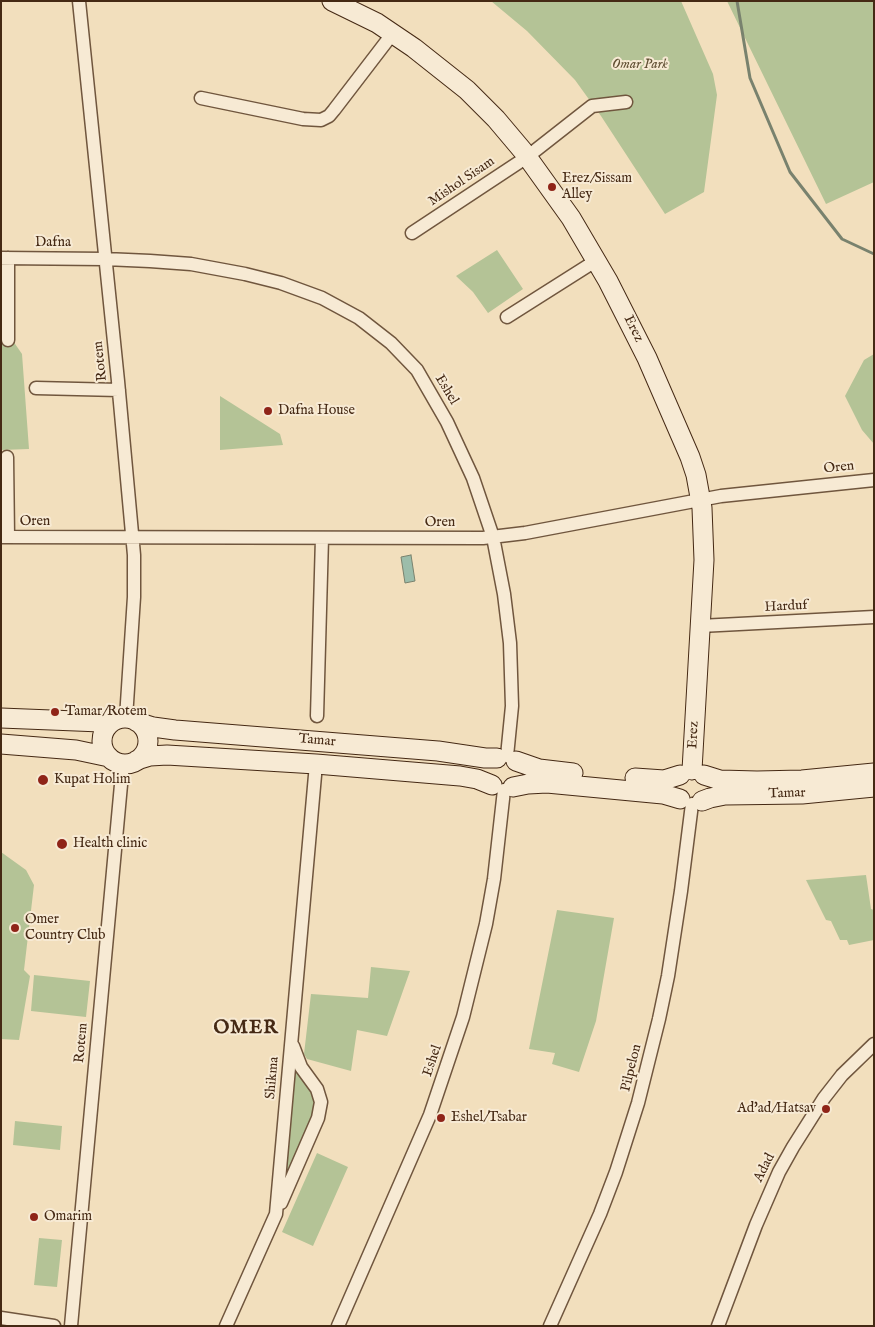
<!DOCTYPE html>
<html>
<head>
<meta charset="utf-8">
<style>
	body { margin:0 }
	#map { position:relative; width:875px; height:1327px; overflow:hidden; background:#f2dfbd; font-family:"IM FELL English",serif }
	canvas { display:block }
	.frame { position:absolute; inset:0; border:2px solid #452914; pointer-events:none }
</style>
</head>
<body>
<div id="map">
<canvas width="875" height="1327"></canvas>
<div class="frame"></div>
</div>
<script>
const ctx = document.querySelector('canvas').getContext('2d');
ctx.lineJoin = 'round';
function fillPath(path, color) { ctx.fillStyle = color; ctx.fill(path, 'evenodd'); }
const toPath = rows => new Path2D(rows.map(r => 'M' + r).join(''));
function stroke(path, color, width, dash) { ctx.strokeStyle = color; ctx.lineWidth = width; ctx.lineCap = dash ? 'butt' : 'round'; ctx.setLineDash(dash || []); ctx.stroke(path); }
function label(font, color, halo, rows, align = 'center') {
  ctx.font = font + ' "IM FELL English",serif'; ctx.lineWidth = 4; ctx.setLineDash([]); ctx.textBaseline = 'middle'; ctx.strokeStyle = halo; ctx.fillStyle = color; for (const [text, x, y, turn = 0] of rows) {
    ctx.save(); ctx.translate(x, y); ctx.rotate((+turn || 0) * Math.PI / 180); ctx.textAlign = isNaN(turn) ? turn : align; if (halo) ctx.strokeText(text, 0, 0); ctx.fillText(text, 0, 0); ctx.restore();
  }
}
const green = toPath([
	[491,1,681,1,713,74,717,95,704,192,665,214,601,116,575,80,527,31],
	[727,1,874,1,874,182,826,204],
	[497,250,523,289,488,313,473,292,456,276],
	[11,338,22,354,29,449,1,450,1,339],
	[874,354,874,444,862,430,845,396,864,360],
	[220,396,280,434,283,445,220,450],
	[1,852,26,870,34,885,24,970,30,976,19,1040,1,1039],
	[866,875,871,909,874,910,874,940,849,945,847,940,840,940,831,921,826,920,806,880],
	[557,910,614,918,596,1021,579,1072,552,1064,555,1053,529,1049],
	[371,967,410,971,387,1036,357,1030,351,1071,307,1059,304,1054,311,994,368,998],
	[34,975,90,981,86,1017,31,1011],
	[296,1065,311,1088,315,1100,315,1114,283,1187],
	[15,1121,62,1126,60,1150,13,1145],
	[317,1153,348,1167,313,1246,282,1232],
	[39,1238,62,1240,57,1287,34,1285]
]);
const water = toPath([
	[411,555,415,581,405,583,401,557,411,555]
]);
const stream = toPath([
	[737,1,750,78,790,172,842,239,874,254]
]);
const street = toPath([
	[79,1,118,381,134,555,134,597,126,718],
	[201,98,303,119,321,120,329,116,334,110,393,33],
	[412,233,527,157,592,106,626,102],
	[1,258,105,259,150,261,191,264,245,274,281,283,322,298,359,318,391,343,417,370,447,422,473,478,493,537,504,594,510,643,512,706,507,756],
	[8,258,8,340],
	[507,317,597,260],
	[36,388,119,390],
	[7,457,8,537],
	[1,537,483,538,525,533,721,496,874,480],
	[700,626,874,617],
	[317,716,322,538],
	[281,1203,318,1118,321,1102,317,1089,301,1067,293,1046],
	[1,1318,54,1326],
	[71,1326,123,763],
	[226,1326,276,1214,316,764],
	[338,1326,430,1115,463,1017,486,924,494,879,504,790],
	[550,1326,600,1214,616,1172,638,1103,659,1019,668,976,681,891,692,804],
	[718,1326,756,1225,779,1172,793,1147,824,1098,842,1075,874,1044]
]);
const secondary = toPath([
	[332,1,377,23,414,48,467,90,496,119,523,151,571,218,608,281,647,358,690,457,696,475,702,508,704,560,692,770],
	[1,718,101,722,116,720],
	'102 741a23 23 0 1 1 46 0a23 23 0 1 1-46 0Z',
	[137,722,153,727,175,730,438,751,485,758,497,758],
	[1,744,76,750,109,757],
	[137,760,150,756,167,755,316,764,460,776,477,779,492,785],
	[516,761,539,769,573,773],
	[704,775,720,780,757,781,802,780,874,773],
	[635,778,664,780,680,775],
	[513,787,528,784,547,783,663,794,680,799],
	[702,801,710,798,725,795,802,794,874,787]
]);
const markers = [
	[552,187,5,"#8f2418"],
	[268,411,5,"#8f2418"],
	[55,712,5,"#8f2418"],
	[43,780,6,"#8f2418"],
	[62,844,6,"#8f2418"],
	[15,928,5,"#8f2418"],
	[826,1109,5,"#8f2418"],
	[441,1118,5,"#8f2418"],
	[34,1217,5,"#8f2418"]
];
const parkNames = [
	["Omar Park",640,65]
];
const poiNames = [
	["Erez/Sissam",562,179],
	["Alley",562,195],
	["Dafna House",278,411],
	["Tamar/Rotem",65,712],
	["Kupat Holim",54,780],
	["Health clinic",73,844],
	["Omer",25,920],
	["Country Club",25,936],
	["Ad'ad/Hatsav",816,1109,"right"],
	["Eshel/Tsabar",451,1118],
	["Omarim",44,1217]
];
const streetNames = [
	["Mishol Sisam",462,182,-34],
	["Dafna",53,243],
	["Erez",633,329,64],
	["Rotem",101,361,-96],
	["Eshel",446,390,59],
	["Oren",839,468,-6],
	["Oren",35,522],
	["Oren",440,523],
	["Harduf",786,607,-3],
	["Erez",694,735,-87],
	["Tamar",317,741,5],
	["Tamar",787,794,-2],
	["Rotem",82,1043,-85],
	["Eshel",433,1061,-71],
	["Pilpelon",632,1068,-76],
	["Shikma",273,1078,-85],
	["Adad",765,1168,-63]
];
const districtNames = [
	["OMER",246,1029]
];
fillPath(green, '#b4c396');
fillPath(water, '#9cbdaa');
stroke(water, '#79826e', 1);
stroke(stream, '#79826e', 3);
stroke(street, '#70563e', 15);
stroke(secondary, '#452914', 21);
stroke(street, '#f7ead4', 12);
stroke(secondary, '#f7ead4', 19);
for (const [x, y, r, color] of markers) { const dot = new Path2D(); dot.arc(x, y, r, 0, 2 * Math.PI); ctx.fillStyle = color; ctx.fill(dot); stroke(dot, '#f7ead4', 2); }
label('italic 14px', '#615034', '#f7ead4', parkNames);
label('14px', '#452914', '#f7ead4', poiNames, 'left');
label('14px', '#452914', '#f7ead4', streetNames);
ctx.letterSpacing = '1px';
label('bold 19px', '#452914', '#f7ead4', districtNames);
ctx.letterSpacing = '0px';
</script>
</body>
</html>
